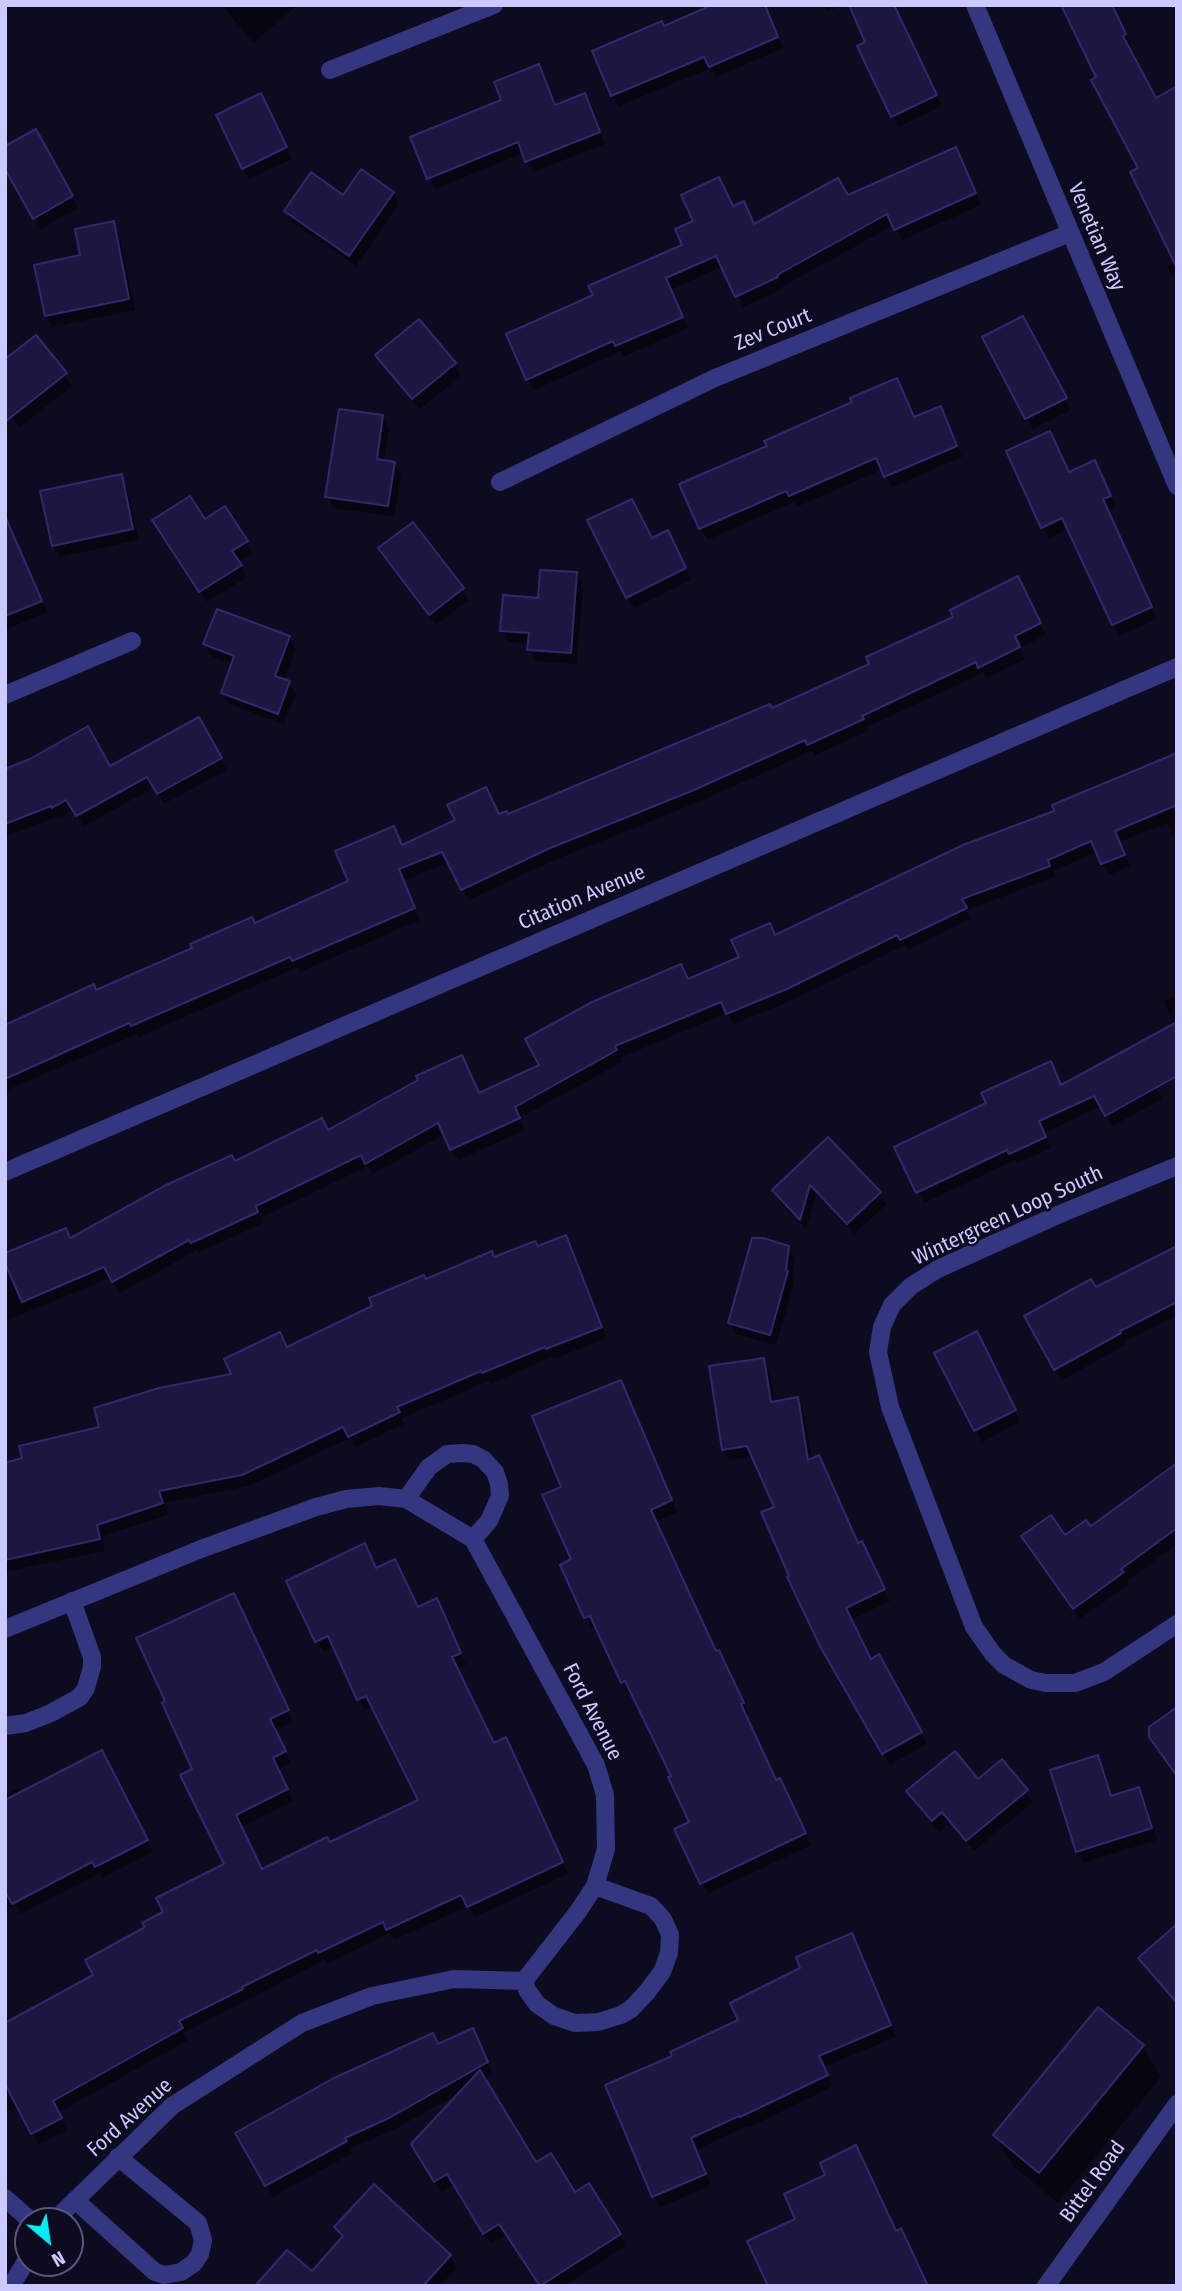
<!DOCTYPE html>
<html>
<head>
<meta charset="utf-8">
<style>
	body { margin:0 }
	#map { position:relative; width:1182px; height:2291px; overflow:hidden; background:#0d0b1f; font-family:"Fira Sans Condensed",sans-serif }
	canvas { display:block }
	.frame { position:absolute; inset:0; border:7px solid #ccc9ff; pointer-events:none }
	.north { position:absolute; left:14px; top:2207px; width:70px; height:70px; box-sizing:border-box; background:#0d0b1f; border:2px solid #595779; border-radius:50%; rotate:151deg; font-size:19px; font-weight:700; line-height:28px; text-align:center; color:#ccc9ff }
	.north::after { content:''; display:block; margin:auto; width:24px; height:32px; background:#00ebf4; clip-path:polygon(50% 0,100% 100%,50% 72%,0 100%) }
</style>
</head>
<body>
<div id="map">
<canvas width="1182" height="2291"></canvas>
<div class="frame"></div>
<div class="north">N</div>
</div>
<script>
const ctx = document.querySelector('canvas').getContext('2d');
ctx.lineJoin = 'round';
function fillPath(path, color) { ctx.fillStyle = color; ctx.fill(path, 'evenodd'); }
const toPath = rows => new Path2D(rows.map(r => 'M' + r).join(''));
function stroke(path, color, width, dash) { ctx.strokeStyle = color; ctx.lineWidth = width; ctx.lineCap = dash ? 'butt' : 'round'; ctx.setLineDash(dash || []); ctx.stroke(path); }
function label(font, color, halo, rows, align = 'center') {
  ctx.font = font + ' "Fira Sans Condensed",sans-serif'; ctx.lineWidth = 5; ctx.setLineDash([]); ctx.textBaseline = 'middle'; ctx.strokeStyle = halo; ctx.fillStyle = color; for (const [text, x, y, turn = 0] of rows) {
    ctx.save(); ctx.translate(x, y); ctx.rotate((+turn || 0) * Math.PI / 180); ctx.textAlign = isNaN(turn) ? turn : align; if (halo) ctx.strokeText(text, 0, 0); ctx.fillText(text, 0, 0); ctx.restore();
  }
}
const shadow = toPath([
	[222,5,298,5,253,43],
	[765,5,783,48,717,77,711,68,619,106,612,95,664,28],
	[823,5,842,5,827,12],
	[850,5,897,5,894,7,942,106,899,127,892,116,868,42],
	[1111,5,1131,46,1128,47,1177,143,1177,286,1167,266,1176,262,1140,169,1099,77],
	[539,66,556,106,584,96,605,144,533,172,524,153,435,189,429,178],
	[267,107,292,159,249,179,243,168],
	[35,132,78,208,41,229,5,165],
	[961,160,981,205,902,240,894,225,782,287,783,289,743,307,723,266,671,290,688,328,623,357,620,352,534,390,528,379,595,296,684,246,733,208,755,226],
	[393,193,399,204,356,266,292,222,286,211,343,197],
	[113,223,119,234,135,310,53,327,46,316],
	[1029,329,1071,410,1033,429,985,338],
	[36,337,72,386,20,427,5,408],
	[377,355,454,364,461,376,420,409,384,366],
	[854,403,915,419,946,419,962,457,892,487,881,470,797,507,794,502,707,540,682,485,769,447],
	[382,417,389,428,384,462,394,464,401,475,394,517,334,508,327,496],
	[1069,473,1100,473,1116,507,1108,511,1157,619,1120,636,1069,529,1049,538,1043,527],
	[121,476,127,487,139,540,60,557,54,546],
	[204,521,246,542,252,553,238,562,247,577,207,602,161,532],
	[652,540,674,544,691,580,634,608,627,597],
	[380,549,462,589,469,600,436,625],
	[19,552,47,612,5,630,5,559],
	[576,574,583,585,577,664,536,661,529,650,530,644,508,642,502,631,539,599],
	[1023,589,1046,635,1020,648,1025,659,986,678,983,673,867,727,869,731,815,755,812,751,701,801,555,860,469,900,449,862,404,881,420,920,300,972,298,967,139,1037,137,1034,5,1091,5,1025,93,987,96,992,350,882,394,828,403,846,499,816,508,816,772,710,872,665],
	[871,714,872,717,805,747,805,743],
	[289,637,296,649,284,681,289,683,296,694,284,724,229,704,223,693,233,664,211,656,205,644],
	[198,719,227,770,164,804,155,787,84,826,73,810,60,818,59,816,5,837,5,771,110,768],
	[1177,754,1177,845,1167,823,1120,842,1130,866,1109,875,1097,852,1053,871,1055,877,967,910,971,919,908,950,905,945,793,1000,734,1024,727,1013,620,1058,622,1062,520,1118,525,1130,458,1160,445,1134,373,1174,368,1166,261,1218,263,1223,198,1253,197,1250,120,1293,111,1278,5,1321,5,1255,71,1240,235,1163,328,1132,479,1095,542,1066,688,980,741,958,776,936,1057,812],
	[1177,995,1177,1032,1164,1001],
	[1134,1048,1162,1099,1113,1126,1101,1106,1044,1133,1051,1148,1017,1164,1015,1160,924,1203,897,1148,1056,1074,1062,1087],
	[828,1139,879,1193,886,1205,854,1234,816,1194,806,1229,780,1202,774,1191],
	[565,1237,607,1338,554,1359,552,1357,490,1384,489,1381,402,1418,404,1424,355,1447,350,1438,249,1486,164,1503,168,1515,102,1536,105,1551,5,1572,5,1465,234,1375,426,1281,494,1259,537,1248],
	[1177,1247,1177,1316,1125,1342,1126,1345,1062,1380,1026,1317,1095,1289],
	[788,1248,795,1259,792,1280,794,1284,776,1345,736,1334,729,1323],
	[983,1345,1021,1422,982,1442,937,1353],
	[764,1359,770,1371,775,1403,798,1399,804,1411,812,1460,859,1545,867,1555,890,1601,851,1620,871,1660,878,1657,927,1744,890,1765,823,1647,776,1508,753,1457,730,1460,723,1449],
	[620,1382,677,1512,656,1522,716,1653,724,1663,749,1714,746,1716,776,1782,785,1791,811,1845,708,1894,702,1883,691,1823,673,1777,632,1692,629,1694,622,1683,597,1626,592,1628,586,1617,574,1560,563,1488],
	[1177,1465,1177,1544,1127,1581,1129,1584,1080,1619,1030,1548,1090,1529],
	[376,1570,418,1609,443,1612,466,1665,457,1669,494,1745,511,1750,568,1874,475,1917,468,1906,394,1940,390,1933,326,1964,324,1960,184,2033,188,2040,58,2113,67,2130,39,2144,18,2106,5,2113,5,2014,11,2022,96,1976,147,1928,226,1864,194,1770,240,1606,293,1722,275,1730,291,1763,278,1770,293,1801,241,1827,262,1871,330,1844,420,1801,373,1706,365,1710,358,1699,335,1647,323,1652,317,1641],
	[1097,1757,1103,1768,1112,1797,1138,1789,1145,1800,1157,1840,1084,1863,1077,1852,1052,1771],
	[1002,1761,1033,1802,974,1851,950,1823,939,1832,909,1792,977,1782],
	[108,1764,153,1852,102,1878,100,1873,20,1914,14,1904,5,1908,5,1795,18,1788,21,1794],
	[1177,1927,1177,2004,1147,1970,1140,1958],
	[858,1947,896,2037,824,2067,833,2086,748,2128,747,2126,696,2150,711,2186,660,2207,653,2196,674,2057,741,2021],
	[479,2041,493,2074,484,2079,535,2164,575,2195,620,2235,626,2246,564,2286,540,2286,507,2235,491,2244,455,2184,442,2193,413,2145,460,2093,395,2129,350,2149,352,2153,273,2197,238,2134,439,2046],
	[1143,2046,1161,2077,1058,2203,1013,2166,995,2135],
	[374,2186,450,2256,457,2268,440,2286,272,2286,312,2274,342,2238,336,2228]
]);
const building = toPath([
	[712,5,765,5,778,37,709,67,704,57,611,96,592,51,662,21,664,26,712,5],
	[849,5,894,5,937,95,891,117,857,46,865,42,849,5],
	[1061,5,1112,5,1126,34,1123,36,1156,98,1177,86,1177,268,1130,172,1138,168,1091,80,1096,77,1061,5],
	[539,64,555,105,585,93,600,132,525,162,518,142,427,179,410,137,501,100,494,82,539,64],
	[261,93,287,147,242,169,216,115,261,93],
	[36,129,73,196,33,219,5,169,5,146,36,129],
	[956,147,976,193,894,230,887,214,777,275,778,277,735,297,716,256,666,278,683,317,615,346,613,341,526,380,506,334,593,295,588,286,682,245,675,229,693,221,681,195,719,177,733,206,744,201,754,224,838,178,848,195,956,147],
	[361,169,394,192,349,256,284,211,311,172,343,195,361,169],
	[114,221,129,299,45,316,34,265,80,255,75,229,114,221],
	[1023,316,1067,398,1025,419,982,337,1023,316],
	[419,319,456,363,412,399,375,355,419,319],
	[36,335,67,373,5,422,5,359,36,335],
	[897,378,914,417,941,406,957,446,884,477,876,458,789,496,786,491,699,529,679,484,767,446,764,441,852,402,850,398,897,378],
	[339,409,383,415,377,459,395,462,388,506,325,497,339,409],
	[1050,431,1069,472,1095,460,1111,496,1103,499,1152,607,1112,625,1062,518,1041,528,1006,451,1050,431],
	[122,474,133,529,52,546,40,491,122,474],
	[190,496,205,519,225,506,248,541,232,551,242,565,199,592,152,520,190,496],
	[632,499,652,538,668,530,686,568,626,598,587,520,632,499],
	[5,516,42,601,5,616,5,516],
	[413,522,464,588,429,615,378,548,413,522],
	[540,570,577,572,571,653,527,650,529,633,500,631,503,595,538,598,540,570],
	[1018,576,1041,623,1015,636,1020,647,978,668,976,662,862,716,864,719,807,745,805,740,694,790,548,849,461,890,442,852,399,869,415,908,292,961,290,957,131,1026,129,1023,5,1079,5,1025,94,984,96,990,192,948,190,944,252,917,255,923,348,881,335,851,394,826,402,845,455,820,447,805,486,787,499,814,507,811,508,814,770,704,772,708,869,664,866,657,953,617,950,610,1018,576],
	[217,609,290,636,275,676,290,681,278,714,221,693,234,656,203,644,217,609],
	[199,717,222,758,157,794,147,777,76,816,66,800,52,808,51,806,5,824,5,769,30,759,88,726,110,766,199,717],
	[1177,753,1177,805,1115,831,1125,855,1101,864,1091,841,1048,860,1050,866,962,899,967,908,900,940,897,935,787,989,726,1014,721,1002,615,1046,617,1050,515,1107,520,1118,450,1150,438,1123,365,1164,361,1155,256,1206,258,1212,191,1243,189,1240,112,1282,104,1267,22,1302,5,1263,5,1253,66,1228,70,1238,164,1186,232,1155,235,1161,322,1118,328,1130,418,1080,416,1076,462,1055,479,1093,539,1065,525,1039,592,1002,681,964,688,979,739,957,731,940,770,923,775,935,963,845,1054,811,1052,805,1177,753],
	[1177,1022,1177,1076,1105,1116,1094,1096,1039,1121,1046,1137,1009,1154,1007,1150,916,1193,894,1147,986,1103,981,1093,1051,1061,1061,1085,1177,1022],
	[828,1137,881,1192,847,1224,810,1185,800,1220,772,1190,828,1137],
	[566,1235,602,1327,546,1349,545,1347,482,1373,481,1371,397,1407,400,1412,348,1437,343,1427,242,1475,159,1491,163,1503,97,1525,100,1539,5,1560,5,1463,22,1458,19,1446,99,1427,94,1408,159,1388,231,1374,224,1359,280,1332,287,1347,372,1306,369,1298,424,1275,426,1279,492,1251,494,1257,535,1241,538,1246,566,1235],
	[752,1238,763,1238,789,1246,786,1270,788,1271,770,1335,728,1323,752,1238],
	[1177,1246,1177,1302,1120,1331,1121,1333,1054,1370,1024,1316,1091,1279,1096,1287,1177,1246],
	[977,1331,1016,1410,974,1431,934,1353,977,1331],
	[764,1358,771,1402,798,1397,808,1460,819,1455,858,1543,862,1541,885,1589,846,1608,871,1659,879,1654,922,1732,882,1754,821,1648,787,1577,789,1576,761,1512,774,1507,747,1446,722,1450,709,1366,764,1358],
	[621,1380,672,1500,651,1510,716,1651,719,1650,744,1703,741,1704,776,1780,780,1778,806,1833,700,1884,674,1829,689,1822,668,1777,671,1776,625,1681,621,1683,590,1616,584,1618,560,1565,571,1559,542,1495,561,1487,532,1416,621,1380],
	[1177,1463,1177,1528,1121,1569,1124,1572,1073,1609,1021,1536,1051,1515,1065,1535,1086,1520,1091,1526,1177,1463],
	[365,1543,376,1568,395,1559,418,1607,437,1598,461,1653,452,1657,494,1743,506,1737,563,1862,467,1907,461,1895,386,1930,383,1922,318,1953,317,1950,242,1987,243,1989,179,2021,183,2028,53,2101,62,2118,31,2134,5,2084,5,2023,93,1975,85,1960,145,1927,142,1923,163,1912,156,1898,224,1864,180,1775,192,1769,162,1703,165,1701,136,1638,234,1593,289,1710,270,1719,286,1751,273,1758,288,1789,236,1815,262,1869,327,1837,330,1842,418,1800,366,1696,357,1700,328,1636,315,1642,286,1581,365,1543],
	[1177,1707,1177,1776,1149,1737,1149,1727,1177,1707],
	[102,1750,148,1840,95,1867,92,1862,12,1904,5,1891,5,1800,102,1750],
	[955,1751,978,1779,1002,1759,1028,1790,966,1841,942,1812,932,1821,906,1791,955,1751],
	[1098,1755,1111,1796,1139,1787,1152,1828,1076,1852,1050,1770,1098,1755],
	[1177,1924,1177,2003,1138,1958,1177,1924],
	[852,1933,891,2025,819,2056,828,2075,740,2117,739,2116,691,2138,706,2174,652,2197,605,2085,672,2056,670,2052,738,2020,730,2003,800,1968,796,1957,852,1933],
	[1098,2007,1144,2045,1039,2173,993,2135,1098,2007],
	[473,2028,488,2062,389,2118,345,2138,347,2141,265,2186,235,2133,334,2078,433,2033,438,2044,473,2028],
	[480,2070,536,2162,551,2153,575,2192,589,2183,621,2234,540,2286,499,2224,483,2234,447,2174,434,2182,411,2144,480,2070],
	[856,2145,896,2231,901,2228,928,2286,768,2286,747,2241,795,2219,784,2194,825,2175,820,2163,856,2145],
	[374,2184,451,2255,423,2286,255,2286,287,2250,312,2271,343,2236,334,2227,374,2184]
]);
const street = toPath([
	[975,5,1177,486],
	[330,70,494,5],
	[500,482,715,378,1070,233],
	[5,695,132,641],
	[1177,1166,1060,1214,938,1269,911,1286,892,1305,882,1327,878,1352,890,1407,974,1627,993,1654,1004,1665,1031,1680,1046,1683,1075,1683,1104,1672,1177,1624],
	[5,1172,1177,667],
	[406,1499,429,1467,447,1454,462,1453,473,1454,483,1459,495,1472,499,1484,500,1496,489,1521,473,1539],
	[5,1629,201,1549,316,1507,346,1499,379,1496,406,1499,473,1539,596,1765,605,1795,606,1849,595,1886,577,1913,524,1981,454,1979,372,1996,302,2023,172,2106,54,2221],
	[5,1726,26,1723,51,1713,80,1697,86,1688,92,1667,92,1657,72,1601],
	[524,1981,527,1990,537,2004,554,2016,575,2023,598,2022,621,2015,631,2009,647,1992,662,1972,669,1953,670,1935,663,1919,651,1906,595,1886],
	[5,2198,31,2221],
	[75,2200,155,2272,164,2275,181,2272,194,2263,200,2254,203,2240,198,2223,118,2157],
	[11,2286,28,2258],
	[1046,2286,1177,2104]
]);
const streetNames = [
	["Venetian Way",1096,237,67],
	["Zev Court",773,330,-22],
	["Citation Avenue",582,898,-23],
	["Wintergreen Loop South",1008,1216,-25],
	["Ford Avenue",592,1712,63],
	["Ford Avenue",130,2118,-42],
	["Bittel Road",1093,2182,-54]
];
fillPath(shadow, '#0007');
fillPath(building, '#1c1740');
stroke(building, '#31286d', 2);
stroke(street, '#343680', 18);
label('21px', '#ccc9ff', '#0d0b1f', streetNames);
</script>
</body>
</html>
